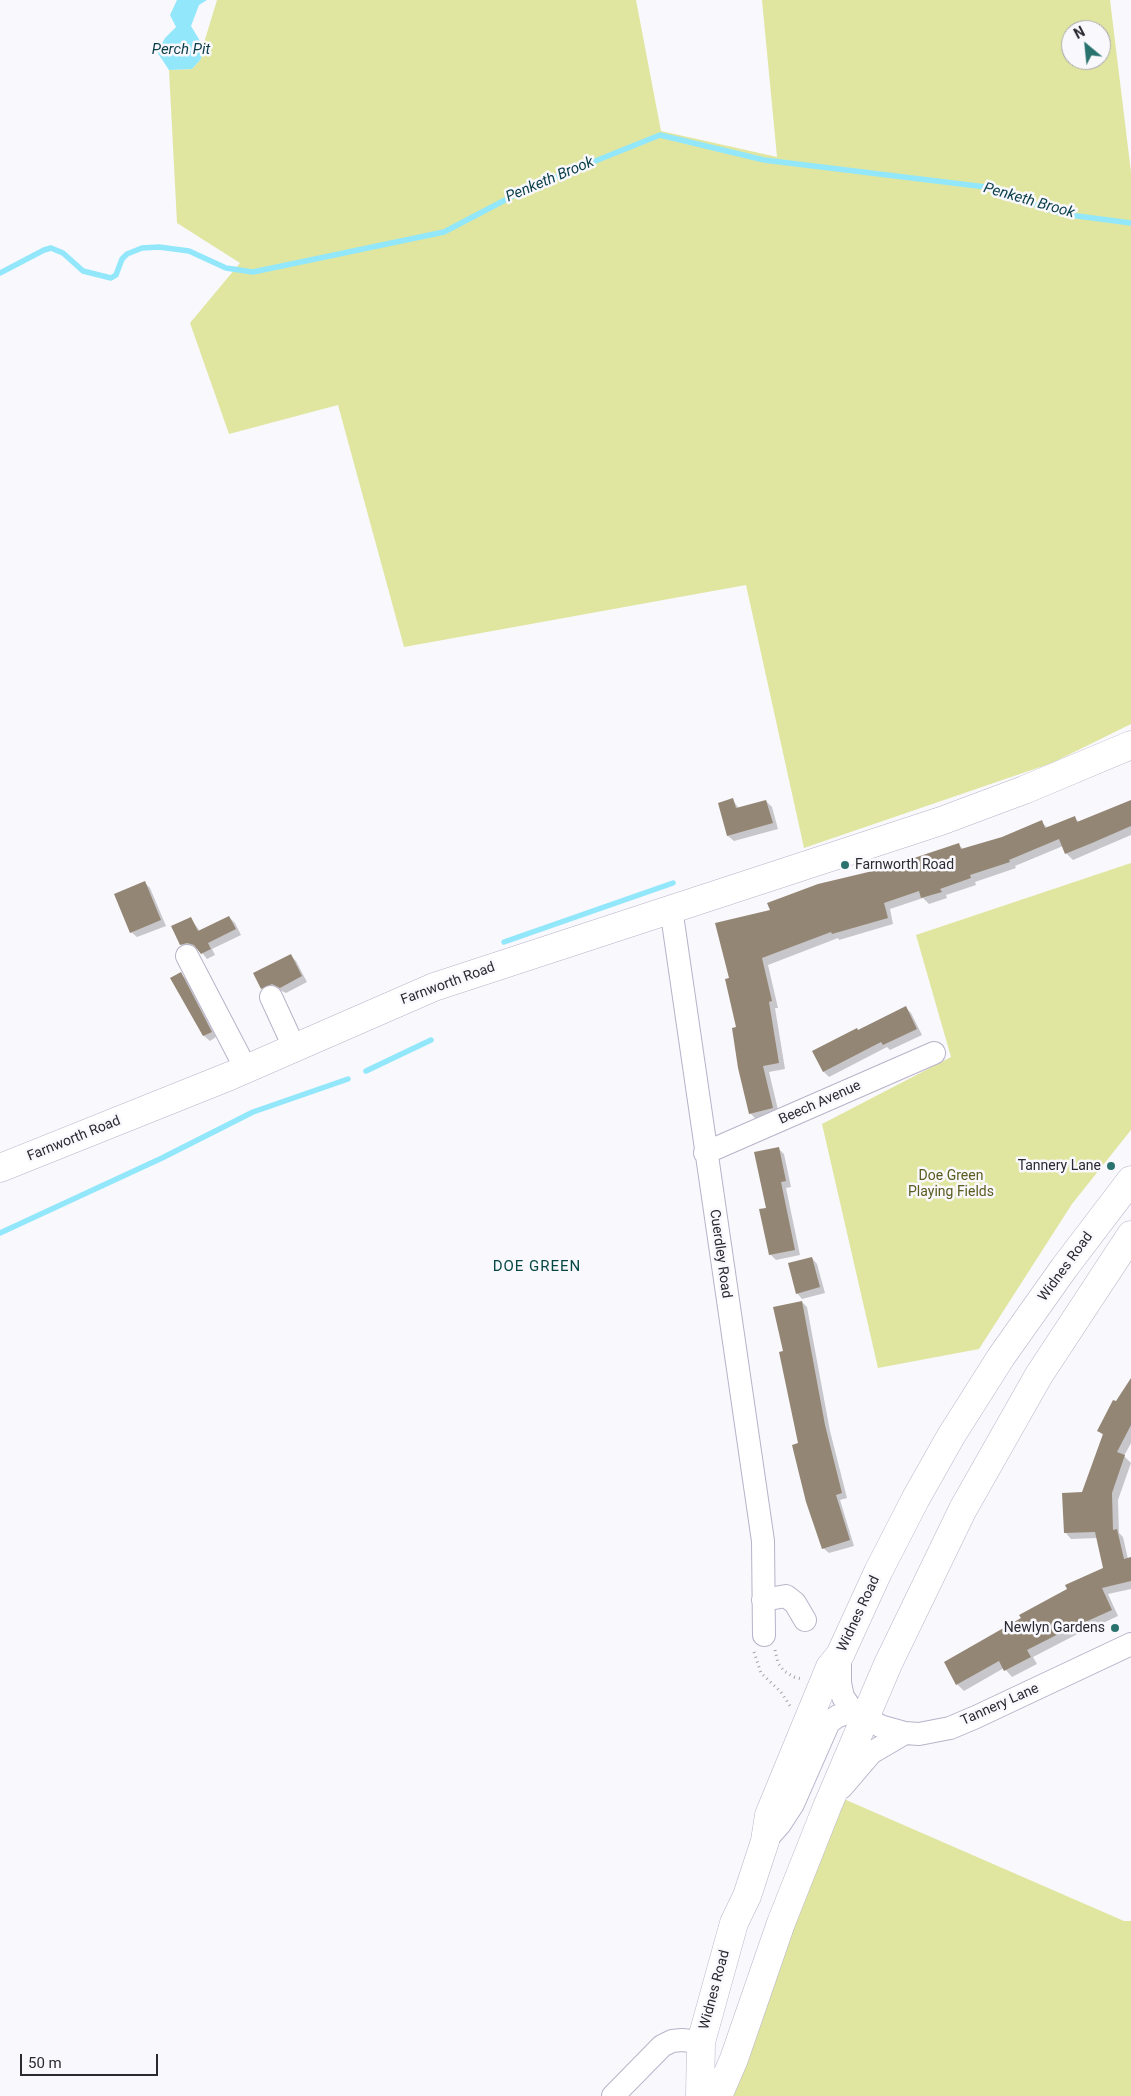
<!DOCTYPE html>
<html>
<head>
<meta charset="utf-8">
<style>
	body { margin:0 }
	#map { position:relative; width:1131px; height:2096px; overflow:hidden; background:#f9f8fd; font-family:Roboto,sans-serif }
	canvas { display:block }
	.north { position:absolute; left:1061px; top:20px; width:50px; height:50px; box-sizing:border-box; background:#f9f8fd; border:1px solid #a7a5ab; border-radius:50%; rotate:332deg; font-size:14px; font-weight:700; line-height:20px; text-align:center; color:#2b2931 }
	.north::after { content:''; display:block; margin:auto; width:18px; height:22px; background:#29726e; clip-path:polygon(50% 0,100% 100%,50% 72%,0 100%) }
	.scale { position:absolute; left:20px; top:2054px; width:138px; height:22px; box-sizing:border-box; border:2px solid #2b2931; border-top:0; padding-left:6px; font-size:15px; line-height:18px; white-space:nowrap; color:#2b2931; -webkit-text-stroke:4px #f9f8fd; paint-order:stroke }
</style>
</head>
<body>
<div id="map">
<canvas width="1131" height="2096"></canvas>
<div class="north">N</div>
<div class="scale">50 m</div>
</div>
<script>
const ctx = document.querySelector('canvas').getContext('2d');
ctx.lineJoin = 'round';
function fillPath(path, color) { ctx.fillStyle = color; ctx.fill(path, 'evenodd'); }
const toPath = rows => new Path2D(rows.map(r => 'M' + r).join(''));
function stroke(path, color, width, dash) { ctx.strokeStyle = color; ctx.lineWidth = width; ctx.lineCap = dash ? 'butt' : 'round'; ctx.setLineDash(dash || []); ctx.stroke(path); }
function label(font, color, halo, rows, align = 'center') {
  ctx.font = font + ' Roboto,sans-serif'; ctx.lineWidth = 5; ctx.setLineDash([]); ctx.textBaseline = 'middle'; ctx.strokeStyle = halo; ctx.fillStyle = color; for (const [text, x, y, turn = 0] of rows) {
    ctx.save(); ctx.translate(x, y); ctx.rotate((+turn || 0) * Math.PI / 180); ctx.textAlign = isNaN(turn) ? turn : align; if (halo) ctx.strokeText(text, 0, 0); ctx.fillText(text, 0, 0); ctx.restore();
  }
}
const green = toPath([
	[217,0,636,0,661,131,777,157,762,0,1110,0,1131,172,1131,724,1052,763,804,848,746,585,404,647,338,405,229,434,190,323,240,263,177,223,169,70,192,69,201,59,203,46],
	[1071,30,1101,30,1101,60,1071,60],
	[1131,863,1131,1130,1072,1204,979,1349,878,1368,822,1124,951,1057,916,935],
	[837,1796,1124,1921,1131,1921,1131,2096,727,2096]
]);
const water = toPath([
	[177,0,207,0,199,5,191,26,203,46,201,59,192,69,169,70,157,52,165,38,176,27,170,15]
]);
const shadow = toPath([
	[733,800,739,809,766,801,772,807,778,829,734,841,728,836],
	[1131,802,1131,835,1073,860,1066,853,1063,846,1015,866,1016,868,975,882,976,885,946,895,947,898,929,904,923,898,890,909,893,924,839,940,838,938,768,965,778,1008,775,1008,785,1069,769,1072,779,1114,756,1119,750,1113,730,979,772,911,881,870,958,844,964,850,1002,838,1041,822,1048,828,1075,818,1079,822],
	[145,883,150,888,166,926,137,937,131,932],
	[229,917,235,923,241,935,212,949,215,955,207,959,199,949,193,948,187,950,181,944,190,918,200,931],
	[290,955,296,961,307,982,286,993,278,989,268,993,262,988],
	[181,974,186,979,216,1037,210,1041,204,1036,172,979],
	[906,1008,911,1013,922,1035,890,1050,887,1047,829,1077,824,1072,814,1052],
	[778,1148,784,1154,791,1187,786,1188,800,1255,776,1260,770,1254,767,1209],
	[812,1258,817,1264,825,1293,802,1299,797,1293],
	[802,1302,807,1307,830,1431,847,1498,840,1500,854,1546,829,1553,823,1548,799,1444,784,1352],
	[1131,1380,1131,1443,1124,1456,1131,1463,1118,1500,1119,1533,1123,1537,1128,1559,1131,1558,1131,1589,1108,1594,1118,1616,1090,1629,1089,1628,1033,1657,1037,1664,1012,1677,1004,1668,964,1691,957,1684,1022,1619,1104,1568,1098,1538,1071,1539,1065,1532,1083,1494,1104,1436,1099,1431]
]);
const stream = toPath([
	[0,273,44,250,51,248,63,253,83,271,111,278,116,275,122,259,127,254,142,248,159,247,189,251,226,268,253,272,444,232,528,188,660,135,764,160,986,187,1062,214,1131,223],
	[504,942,673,883],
	[366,1071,431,1040],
	[0,1233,162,1158,253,1112,348,1079]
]);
const building = toPath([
	[733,798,736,808,766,800,773,823,727,836,718,803],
	[1131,800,1131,826,1092,843,1065,854,1059,839,1009,860,1010,862,970,875,971,878,940,889,942,892,921,898,919,891,884,903,888,918,832,934,831,932,762,958,772,1001,769,1002,779,1063,763,1066,773,1108,749,1114,738,1068,732,1028,736,1027,725,979,729,978,715,923,770,910,767,903,818,884,881,869,959,843,961,849,1002,837,1042,820,1045,828,1075,816,1077,822],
	[145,881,161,920,130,933,114,894],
	[229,916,236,929,208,943,211,949,201,954,194,945,187,943,180,945,171,926,191,917,198,931],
	[291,954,302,976,280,988,272,984,261,989,253,973],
	[181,972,212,1032,203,1036,170,978],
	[906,1006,917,1029,883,1045,881,1042,823,1072,812,1051,857,1028,858,1030],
	[779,1147,786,1181,781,1182,795,1250,769,1255,759,1209,766,1208,754,1152],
	[812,1257,820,1287,796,1294,788,1263],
	[802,1301,825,1425,842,1493,836,1495,850,1540,822,1549,806,1502,792,1445,798,1443,779,1352,783,1351,773,1307],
	[1131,1378,1131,1425,1117,1452,1125,1455,1112,1493,1113,1530,1117,1529,1124,1559,1131,1557,1131,1581,1102,1588,1112,1610,1083,1623,1082,1622,1027,1650,1031,1657,1004,1671,999,1661,956,1685,944,1662,1021,1618,1019,1615,1067,1589,1065,1585,1103,1568,1095,1532,1064,1533,1062,1493,1082,1492,1103,1434,1097,1431,1113,1400,1116,1401]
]);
const path = toPath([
	[775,1650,778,1663,784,1671,794,1677,802,1679],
	[754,1652,761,1673,781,1692,790,1706]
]);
const minor = toPath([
	[671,908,763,1541,764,1635],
	[187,956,246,1069],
	[271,997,294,1047],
	[705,1153,934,1053],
	[763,1600,786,1596,795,1603,805,1620],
	[840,1655,840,1683,843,1697,850,1707,880,1726,905,1733,919,1734,950,1728,976,1717,1131,1644],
	[842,1787,871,1753,905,1733],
	[765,1841,780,1824,793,1804,829,1722,838,1716,848,1713,864,1717],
	[613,2096,662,2046,672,2041,682,2040,701,2042]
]);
const major = toPath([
	[0,1168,230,1076,434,987,941,821,1024,790,1131,745],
	[700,2096,701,2042,734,1923,747,1896,765,1841,769,1815,830,1667,840,1655,878,1572,916,1498,951,1436,1001,1357,1064,1268,1131,1180],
	[718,2096,734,2059,781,1923,827,1807,888,1664,963,1509,1039,1375,1131,1235]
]);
const markers = [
	[845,865,5,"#29726e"],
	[1111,1166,5,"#29726e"],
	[1115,1628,5,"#29726e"]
];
const poiNames = [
	["Farnworth Road",855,865,"left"],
	["Tannery Lane",1101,1166],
	["Newlyn Gardens",1105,1628]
];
const streetNames = [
	["Farnworth Road",448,984,-20],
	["Beech Avenue",820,1103,-24],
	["Farnworth Road",74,1139,-22],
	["Cuerdley Road",720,1254,82],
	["Widnes Road",1066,1267,-54],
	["Widnes Road",859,1614,-65],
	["Tannery Lane",1000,1705,-24],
	["Widnes Road",715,1990,-75]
];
const parkNames = [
	["Doe Green",951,1176],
	["Playing Fields",951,1192]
];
const waterNames = [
	["Perch Pit",181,50],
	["Penketh Brook",550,180,-23],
	["Penketh Brook",1029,201,16]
];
const neighbourhoodNames = [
	["DOE GREEN",537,1267]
];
fillPath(green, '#e0e6a0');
fillPath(water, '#93e7fa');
fillPath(shadow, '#0003');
stroke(stream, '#93e7fa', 5.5);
fillPath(building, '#948674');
stroke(minor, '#b8b3c9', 24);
stroke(major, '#b8b3c9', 29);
stroke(path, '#a6a5ab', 3, [1, 4]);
stroke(minor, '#fff', 22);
stroke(major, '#fff', 28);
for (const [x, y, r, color] of markers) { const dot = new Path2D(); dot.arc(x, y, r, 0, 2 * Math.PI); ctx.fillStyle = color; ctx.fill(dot); stroke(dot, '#f9f8fd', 2); }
label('14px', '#2b2931', '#f9f8fd', poiNames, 'right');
label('14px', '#2b2931', '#f9f8fd', streetNames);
label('14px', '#595c1f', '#f9f8fd', parkNames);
label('italic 15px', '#0a3f49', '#f9f8fd', waterNames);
ctx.letterSpacing = '1px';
label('15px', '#054744', '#f9f8fd', neighbourhoodNames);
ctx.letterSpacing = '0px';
</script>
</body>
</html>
